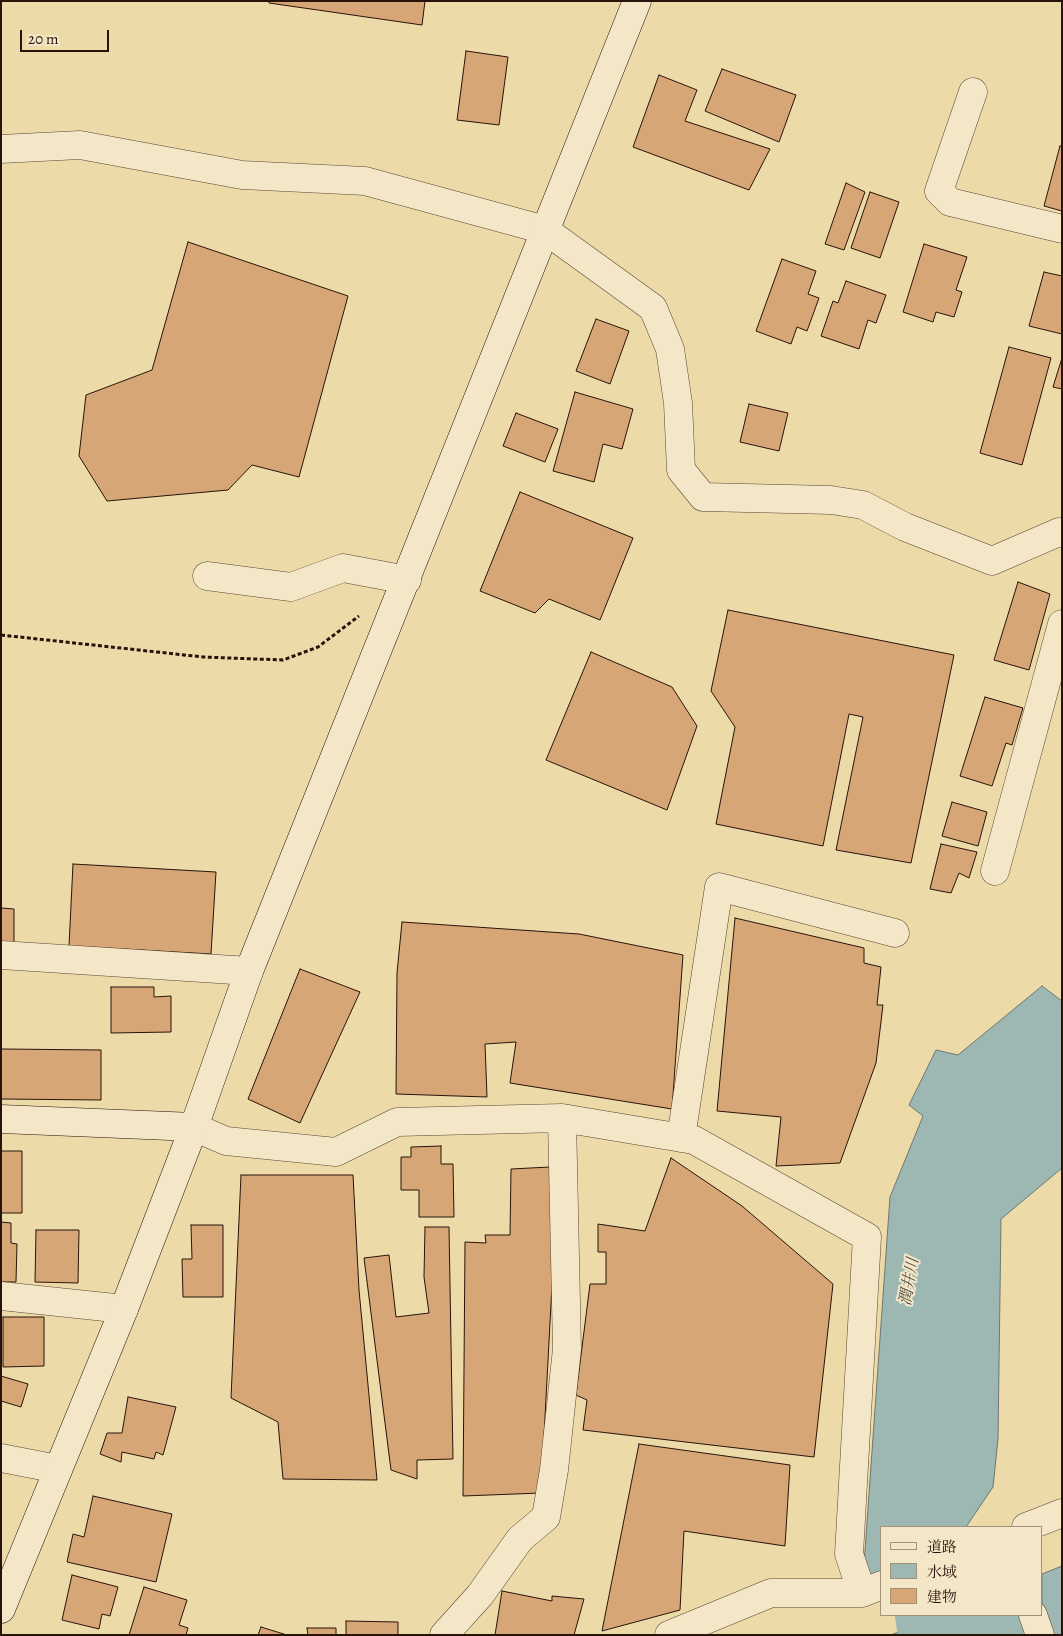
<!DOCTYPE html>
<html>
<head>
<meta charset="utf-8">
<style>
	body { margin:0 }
	#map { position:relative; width:1063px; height:1636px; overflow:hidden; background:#eddaa9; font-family:Alegreya,"Noto Serif JP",serif }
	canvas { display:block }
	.frame { position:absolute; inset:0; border:2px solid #28130b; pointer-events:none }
	.legend { position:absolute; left:880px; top:1526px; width:162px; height:90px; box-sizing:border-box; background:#f3e7c7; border:1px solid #a2927c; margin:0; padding:6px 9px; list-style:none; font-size:15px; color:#28130b }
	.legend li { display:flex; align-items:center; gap:10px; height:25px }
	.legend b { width:25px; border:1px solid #a2927c }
	.scale { position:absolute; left:20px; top:30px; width:89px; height:22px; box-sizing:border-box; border:2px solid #28130b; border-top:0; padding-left:6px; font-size:15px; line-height:18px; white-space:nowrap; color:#28130b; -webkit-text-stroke:4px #f3e7c7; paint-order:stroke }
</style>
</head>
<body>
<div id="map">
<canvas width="1063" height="1636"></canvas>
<div class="frame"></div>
<ul class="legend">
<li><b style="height:6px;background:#f3e7c7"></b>道路</li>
<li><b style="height:14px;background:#9db8b3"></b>水域</li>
<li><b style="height:14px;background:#d6a677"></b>建物</li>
</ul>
<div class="scale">20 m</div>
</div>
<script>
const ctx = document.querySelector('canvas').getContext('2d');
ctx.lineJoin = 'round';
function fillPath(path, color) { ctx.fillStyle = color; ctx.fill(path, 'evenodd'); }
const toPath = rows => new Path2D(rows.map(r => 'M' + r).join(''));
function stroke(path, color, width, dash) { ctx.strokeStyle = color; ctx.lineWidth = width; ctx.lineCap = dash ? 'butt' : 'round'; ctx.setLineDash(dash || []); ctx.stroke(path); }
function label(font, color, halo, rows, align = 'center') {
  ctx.font = font + ' Alegreya,"Noto Serif JP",serif'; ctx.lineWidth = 4; ctx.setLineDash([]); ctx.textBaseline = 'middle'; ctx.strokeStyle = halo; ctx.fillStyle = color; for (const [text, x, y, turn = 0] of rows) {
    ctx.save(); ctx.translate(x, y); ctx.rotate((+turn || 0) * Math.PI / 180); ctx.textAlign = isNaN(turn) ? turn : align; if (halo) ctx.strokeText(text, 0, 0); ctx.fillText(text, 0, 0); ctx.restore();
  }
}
const water = toPath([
	[1042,986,1062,1001,1062,1168,1001,1219,998,1439,993,1487,966,1527,882,1527,882,1582,862,1593,890,1197,923,1116,909,1105,936,1050,958,1055,1042,986],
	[1062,1566,1062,1635,891,1635,941,1615,1042,1615,1042,1574,1062,1566]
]);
const river = toPath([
	[922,1615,925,1635]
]);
const building = toPath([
	[269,1,425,1,422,25,269,3,269,1],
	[466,51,508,57,499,125,457,120,466,51],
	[722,69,796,95,779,142,705,111,722,69],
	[659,75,697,90,685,121,770,149,749,190,633,147,659,75],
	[1060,146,1062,147,1062,211,1044,206,1060,146],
	[846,183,865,192,844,250,825,244,846,183],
	[870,192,899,202,880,258,851,248,870,192],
	[188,242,348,296,299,477,252,465,228,490,107,501,79,456,86,395,152,370,188,242],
	[924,244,967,257,956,290,962,292,954,317,936,312,933,322,903,312,924,244],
	[782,259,816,271,808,294,819,298,807,331,797,327,791,344,756,331,782,259],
	[1044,272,1062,276,1062,334,1029,326,1044,272],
	[846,281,886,295,876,323,868,320,859,349,821,336,833,301,838,303,846,281],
	[596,319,629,331,610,384,576,371,596,319],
	[1009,347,1051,358,1022,465,980,453,1009,347],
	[1062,358,1062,389,1053,387,1062,358],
	[575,392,633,409,622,449,603,444,594,482,553,471,575,392],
	[749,404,788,413,779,451,740,442,749,404],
	[516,413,558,429,545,462,503,446,516,413],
	[520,492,633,538,600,620,549,599,535,613,480,591,520,492],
	[1018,582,1050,594,1029,670,994,660,1018,582],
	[728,610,954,655,911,863,836,850,863,717,849,714,823,846,716,824,735,727,711,691,728,610],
	[591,652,672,687,697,726,667,810,546,760,591,652],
	[985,697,1023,708,1012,745,1006,743,992,786,960,776,985,697],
	[952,802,987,812,978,846,942,836,952,802],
	[941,844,977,852,969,878,959,873,951,893,930,889,941,844],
	[73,864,216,872,211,954,69,946,73,864],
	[1,908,14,909,14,946,1,945,1,908],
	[735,918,864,948,864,963,881,967,877,1005,883,1005,876,1063,840,1163,776,1166,781,1117,717,1111,735,918],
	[402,922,579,934,683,955,672,1109,510,1083,516,1042,485,1044,487,1097,396,1094,397,973,402,922],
	[300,969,360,992,300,1123,248,1099,300,969],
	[111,987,154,987,154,997,171,996,171,1032,111,1033,111,987],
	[1,1049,101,1050,101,1100,1,1099,1,1049],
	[441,1146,441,1164,453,1164,454,1217,419,1217,419,1190,401,1190,401,1157,411,1157,411,1147,441,1146],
	[1,1151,22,1151,22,1213,1,1213,1,1151],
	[671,1158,742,1206,833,1284,814,1457,583,1430,587,1400,576,1395,590,1284,606,1284,606,1252,598,1252,598,1224,645,1231,671,1158],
	[550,1167,553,1266,541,1493,463,1496,465,1242,486,1243,485,1235,510,1235,511,1169,550,1167],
	[241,1175,353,1175,359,1290,377,1480,283,1479,278,1422,231,1398,241,1175],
	[1,1222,11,1223,11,1243,17,1244,16,1282,1,1282,1,1222],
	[191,1225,223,1225,223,1297,183,1297,182,1259,192,1259,191,1225],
	[425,1227,449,1227,453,1459,417,1460,417,1479,391,1470,364,1258,389,1255,396,1317,429,1313,424,1277,425,1227],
	[36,1230,79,1230,78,1283,35,1282,36,1230],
	[3,1317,44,1317,44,1366,3,1367,3,1317],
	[1,1376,28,1384,21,1407,1,1401,1,1376],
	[128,1397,176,1407,163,1455,156,1452,154,1459,122,1452,121,1462,100,1454,107,1433,122,1433,128,1397],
	[639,1444,790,1465,785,1546,684,1531,680,1610,602,1631,639,1444],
	[93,1496,172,1514,156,1582,67,1562,73,1534,84,1537,93,1496],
	[72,1575,118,1587,110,1616,102,1614,99,1629,62,1620,72,1575],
	[144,1587,187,1600,179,1625,188,1628,186,1635,129,1635,144,1587],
	[502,1591,552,1601,552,1596,584,1599,574,1635,495,1635,502,1591],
	[346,1621,398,1622,398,1635,346,1635,346,1621],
	[261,1627,287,1635,258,1635,261,1627],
	[307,1628,336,1628,336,1635,308,1635,307,1628]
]);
const path = toPath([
	[1,635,203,657,283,660,318,647,359,616]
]);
const street = toPath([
	[973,92,939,191,950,202,1062,229],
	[1,149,80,145,242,175,365,181,545,230,653,308,670,349,678,403,681,470,703,497,831,500,863,505,905,527,992,561,1059,532,1062,533],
	[207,576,291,587,343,568,407,580],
	[995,871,1062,624],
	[1,955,249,971],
	[194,1127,226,1141,336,1152,397,1122,562,1118,694,1140,867,1237,849,1554,862,1593],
	[681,1138,719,887,895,933],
	[1,1296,124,1309],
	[1,1458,58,1469],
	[1026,1527,1062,1513],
	[1033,1615,1040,1635],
	[444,1635,480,1595,520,1539,546,1517,554,1470,567,1349,562,1118],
	[669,1635,771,1593,862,1593,882,1585]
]);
const secondary = toPath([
	[1,1119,194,1127],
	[1,1609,124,1309,194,1127,249,971,637,1]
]);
const waterNames = [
	["潤井川",910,1282,-80]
];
fillPath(water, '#9db8b3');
stroke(water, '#6e7670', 1);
stroke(river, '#9db8b3', 54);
fillPath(building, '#d6a677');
stroke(building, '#28130b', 1);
stroke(street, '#594532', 29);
stroke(secondary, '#28130b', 29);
stroke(path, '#28130b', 3, [4, 2.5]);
stroke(street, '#f3e7c7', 28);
stroke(secondary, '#f3e7c7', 28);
label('italic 16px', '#514d46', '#f3e7c7', waterNames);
</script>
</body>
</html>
